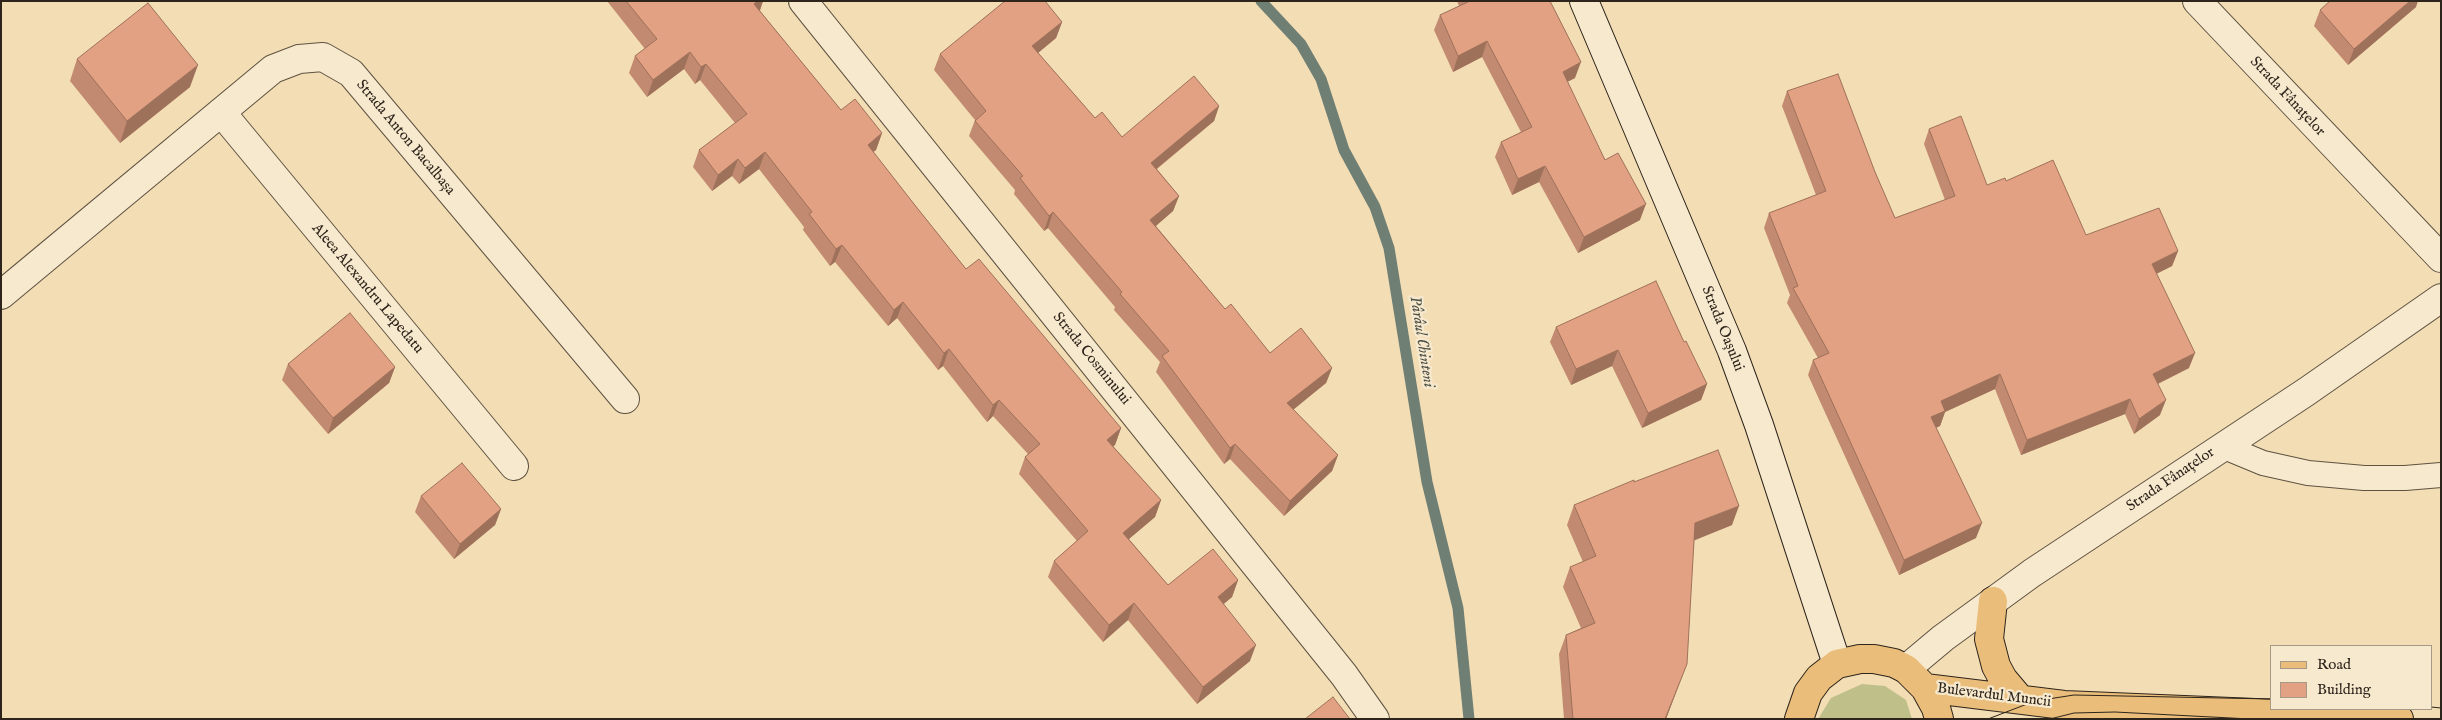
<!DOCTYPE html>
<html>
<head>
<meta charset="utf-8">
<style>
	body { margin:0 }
	#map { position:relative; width:2442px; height:720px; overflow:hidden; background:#f3ddb4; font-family:"IM FELL English",serif }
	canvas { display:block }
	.frame { position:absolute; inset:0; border:2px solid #2d241b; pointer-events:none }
	.legend { position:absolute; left:2270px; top:645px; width:162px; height:65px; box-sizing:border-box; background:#f7e9ce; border:1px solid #a69a86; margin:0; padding:6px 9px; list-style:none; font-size:15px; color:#2d241b }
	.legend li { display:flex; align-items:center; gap:10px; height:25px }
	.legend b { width:25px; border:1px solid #a69a86 }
</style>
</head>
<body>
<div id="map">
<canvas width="2442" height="720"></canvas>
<div class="frame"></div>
<ul class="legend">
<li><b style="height:6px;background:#eabe7a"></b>Road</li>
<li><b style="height:14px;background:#e1a182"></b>Building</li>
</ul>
</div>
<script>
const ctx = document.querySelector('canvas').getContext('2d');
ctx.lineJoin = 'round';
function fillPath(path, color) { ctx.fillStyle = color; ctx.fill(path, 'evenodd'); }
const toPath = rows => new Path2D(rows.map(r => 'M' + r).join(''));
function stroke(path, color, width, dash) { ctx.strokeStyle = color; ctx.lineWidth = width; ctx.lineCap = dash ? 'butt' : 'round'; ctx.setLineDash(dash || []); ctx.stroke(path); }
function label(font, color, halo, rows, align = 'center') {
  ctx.font = font + ' "IM FELL English",serif'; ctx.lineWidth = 4.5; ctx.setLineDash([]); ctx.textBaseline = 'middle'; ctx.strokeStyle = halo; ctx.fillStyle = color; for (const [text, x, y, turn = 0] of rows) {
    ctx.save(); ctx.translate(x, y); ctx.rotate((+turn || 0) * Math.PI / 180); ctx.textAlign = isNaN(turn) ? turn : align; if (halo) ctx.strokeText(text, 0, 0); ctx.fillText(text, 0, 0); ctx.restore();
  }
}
const green = toPath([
	[1862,684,1885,686,1906,700,1912,719,1818,719,1831,698]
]);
const stream = toPath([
	[1261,1,1301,44,1321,79,1344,150,1375,207,1389,248,1427,482,1458,608,1469,719]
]);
const lane = toPath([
	[2222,446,2263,463,2308,473,2364,478,2405,478,2441,475]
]);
const street = toPath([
	[803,1,1344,675,1375,719],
	[2197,1,2441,258],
	[221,112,514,466],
	[1,295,273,69,299,59,323,57,351,73,625,399],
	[1906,669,1943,638,2032,573,2306,392,2441,298]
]);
const secondary = toPath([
	[1584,1,1732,351,1759,425,1837,664]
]);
const primary = toPath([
	[1993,601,1989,639,1996,666,2003,679,2019,698],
	[1925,688,2064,705,2399,719],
	[1799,719,1808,693,1819,678,1837,664,1860,659,1874,659,1894,663,1906,669,1925,688,1936,708,1939,719]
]);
const tram = toPath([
	[2431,707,2441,708],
	[1988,719,2035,701,2074,695,2271,699],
	[2050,719,2074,713,2115,712,2250,719]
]);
const wall = toPath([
	[607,1,763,1,760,11,841,110,882,133,876,150,873,152,914,204,966,269,1121,428,1115,445,1113,446,1161,500,1155,517,1129,539,1168,585,1238,580,1232,597,1223,604,1250,661,1197,704,1128,620,1103,642,1048,577,1054,561,1077,541,1019,474,1025,457,1028,454,993,416,987,422,943,366,938,370,897,318,888,326,835,262,830,266,803,230,804,227,759,169,739,184,732,176,712,191,693,167,699,150,735,123,700,80,695,84,684,69,647,97,629,73,635,56,645,49],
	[1457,1,1550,1,1575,78,1567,82,1605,160,1640,220,1578,253,1539,182,1512,195,1495,157,1501,142,1521,132,1482,57,1453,72,1434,30,1440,15,1459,6],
	[2416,7,2348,65,2314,26,2320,10],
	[1062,22,1056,38,1038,53,1095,118,1122,137,1219,106,1214,121,1157,169,1179,196,1173,211,1156,226,1225,309,1270,353,1332,368,1326,383,1293,409,1338,455,1332,471,1284,516,1230,459,1224,464,1156,372,1160,362,1114,310,1115,307,1048,228,1044,231,1014,194,1015,190,969,136,975,120,934,70,940,54],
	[77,59,190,87,120,143,70,81],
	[1787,91,1875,172,1895,218,1945,200,1924,144,1929,129,1987,185,2006,181,2086,235,2178,251,2172,266,2156,274,2189,368,2158,384,2160,415,2134,434,2125,414,2021,455,1995,389,1945,412,1940,426,1936,428,1976,538,1899,575,1808,375,1813,360,1818,358,1787,303,1790,295,1764,228,1769,213,1816,195,1782,106],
	[1556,327,1684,342,1707,384,1701,400,1642,428,1612,366,1571,385,1550,342],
	[288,364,395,367,389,383,328,434,282,380],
	[1634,482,1732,525,1694,540,1679,684,1666,719,1564,719,1559,654,1566,635,1581,628,1563,587,1570,567,1583,562,1567,525,1574,505],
	[421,496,501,509,495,525,454,559,415,512]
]);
const shadedWall = toPath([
	[757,1,763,1,759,12,754,4],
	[2410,1,2418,1,2416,7,2348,65,2354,49],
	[1062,22,1056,38,1027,62,1032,46],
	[1487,41,1482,57,1453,72,1458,56],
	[690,52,684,69,647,97,653,80],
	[1581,62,1575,78,1557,87,1563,72],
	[706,64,700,80,695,84,701,67],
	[198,65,190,87,120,143,127,121],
	[1219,106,1214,121,1145,178,1151,163],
	[882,133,876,150,861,161,868,145],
	[765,152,759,169,739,184,745,168],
	[738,159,732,176,712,191,718,175],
	[1545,166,1539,182,1512,195,1518,179],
	[1179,196,1173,211,1145,235,1150,220],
	[1646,204,1640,220,1578,253,1584,237],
	[1053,212,1048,228,1044,231,1049,216],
	[842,245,835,262,830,266,836,249],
	[2178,251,2172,266,2146,279,2152,264],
	[903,302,897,318,888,326,894,310],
	[949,349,943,366,938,370,944,353],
	[1618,350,1612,366,1571,385,1576,369],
	[2195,353,2189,368,2147,389,2153,374],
	[395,367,389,383,328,434,333,418],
	[1332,368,1326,383,1282,419,1287,403],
	[2000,374,1995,389,1945,412,1940,426,1925,432,1931,417,1941,401],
	[1707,384,1701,400,1642,428,1648,413],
	[2130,399,2125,414,2021,455,2027,440],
	[999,400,993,416,987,422,993,405],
	[2166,400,2160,415,2134,434,2139,419],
	[1121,428,1115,445,1101,456,1107,440],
	[1235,444,1230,459,1224,464,1230,448],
	[1338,455,1332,471,1284,516,1290,501],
	[1161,500,1155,517,1117,549,1123,533],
	[1739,506,1732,525,1688,543,1695,523],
	[501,509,495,525,454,559,460,544],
	[1982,523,1976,538,1899,575,1904,560],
	[1238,580,1232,597,1212,614,1218,597],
	[1134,603,1128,620,1103,642,1109,625],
	[1256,645,1250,661,1197,704,1203,687],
	[1687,664,1666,719,1665,719]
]);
const building = toPath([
	[626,1,757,1,754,4,841,110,855,99,882,133,868,145,914,204,966,269,979,259,1121,428,1107,440,1161,500,1123,533,1168,585,1213,549,1238,580,1218,597,1256,645,1203,687,1134,603,1109,625,1054,561,1088,531,1025,457,1040,444,999,400,993,405,949,349,944,353,903,302,894,310,842,245,836,249,809,214,812,212,765,152,745,168,738,159,718,175,699,150,747,114,706,64,701,67,690,52,653,80,635,56,657,39,626,1],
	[1005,1,1045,1,1062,22,1032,46,1095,118,1102,112,1122,137,1194,76,1219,106,1151,163,1179,196,1150,220,1225,309,1231,304,1270,353,1301,328,1332,368,1287,403,1338,455,1290,501,1235,444,1230,448,1162,356,1169,351,1120,294,1122,292,1053,212,1049,216,1020,178,1023,176,975,121,986,111,940,54,1005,1],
	[1470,1,1550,1,1581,62,1563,72,1605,160,1618,153,1646,204,1584,237,1545,166,1518,179,1501,142,1532,127,1487,41,1458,56,1440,15,1470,1],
	[2330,1,2410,1,2354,49,2320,10,2330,1],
	[148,3,198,65,127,121,77,59,148,3],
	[1838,74,1875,172,1895,218,1955,196,1929,129,1961,116,1987,185,2005,178,2006,181,2053,160,2086,235,2159,208,2178,251,2152,264,2195,353,2153,374,2166,400,2139,419,2130,399,2027,440,2000,374,1941,401,1945,411,1931,417,1982,523,1904,560,1813,360,1829,353,1793,288,1798,286,1769,213,1826,191,1787,91,1838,74],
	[1656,281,1684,342,1686,341,1707,384,1648,413,1618,350,1576,369,1556,327,1656,281],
	[350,313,395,367,333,418,288,364,350,313],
	[1718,450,1739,506,1695,523,1687,664,1665,719,1573,719,1566,635,1595,623,1570,567,1596,556,1574,505,1634,480,1634,482,1718,450],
	[462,463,501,509,460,544,421,496,462,463],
	[1333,697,1350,719,1305,719,1333,697]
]);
const streetNames = [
	["Strada Fânațelor",2287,97,47],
	["Strada Anton Bacalbașa",405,138,50],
	["Aleea Alexandru Lapedatu",367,289,50],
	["Strada Oașului",1722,329,68],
	["Strada Cosminului",1091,359,51],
	["Strada Fânațelor",2171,480,-34],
	["Bulevardul Muncii",1994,696,7]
];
const waterNames = [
	["Pârâul Chinteni",1421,342,81]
];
fillPath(green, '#bfbf8a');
stroke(stream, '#6f7f74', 11);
stroke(lane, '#5e5241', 26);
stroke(street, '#5e5241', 30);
stroke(secondary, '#2d241b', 30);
stroke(primary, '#2d241b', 30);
stroke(lane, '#f7e9ce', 24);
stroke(street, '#f7e9ce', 28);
stroke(secondary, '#f7e9ce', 28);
stroke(primary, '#eabe7a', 28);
stroke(tram, '#2d241b', 1);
fillPath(wall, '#c28a70');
fillPath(shadedWall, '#9e715b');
fillPath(building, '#e1a182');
stroke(building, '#9e715b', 1);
label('15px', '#2d241b', '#f7e9ce', streetNames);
label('italic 16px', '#4e5148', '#f7e9ce', waterNames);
</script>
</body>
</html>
